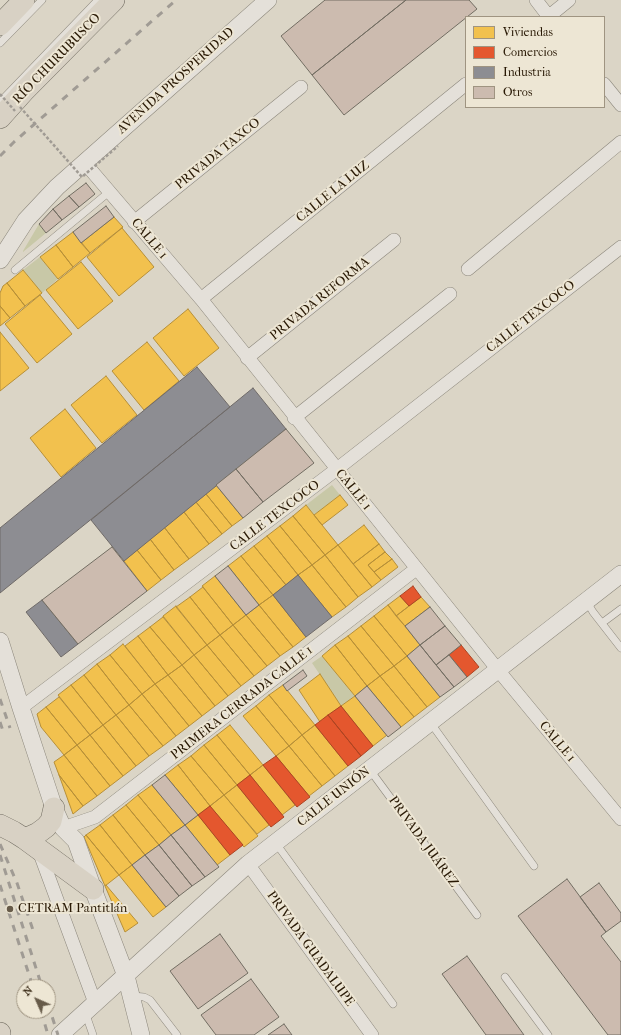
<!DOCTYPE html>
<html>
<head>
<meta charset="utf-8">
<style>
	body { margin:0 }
	#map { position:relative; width:621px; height:1035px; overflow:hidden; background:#dbd5c6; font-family:"IM FELL French Canon",serif }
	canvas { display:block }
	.legend { position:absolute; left:465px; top:16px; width:140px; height:92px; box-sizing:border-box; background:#ede6d4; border:1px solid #9f9481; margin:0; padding:5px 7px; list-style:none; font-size:12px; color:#291905 }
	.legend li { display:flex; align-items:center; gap:8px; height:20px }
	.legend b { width:20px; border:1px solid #9f9481 }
	.north { position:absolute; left:16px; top:979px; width:40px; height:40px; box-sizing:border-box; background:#ede6d4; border:1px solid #9f9481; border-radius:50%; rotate:315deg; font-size:11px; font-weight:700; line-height:16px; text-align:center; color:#291905 }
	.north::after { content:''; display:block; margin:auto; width:14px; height:18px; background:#675b49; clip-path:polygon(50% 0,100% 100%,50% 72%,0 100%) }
</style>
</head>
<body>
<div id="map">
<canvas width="621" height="1035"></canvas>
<ul class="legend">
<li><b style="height:11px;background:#f2c14e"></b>Viviendas</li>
<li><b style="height:11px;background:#e4572e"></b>Comercios</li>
<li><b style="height:11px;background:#8d8d92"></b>Industria</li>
<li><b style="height:11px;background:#ccbbaf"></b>Otros</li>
</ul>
<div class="north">N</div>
</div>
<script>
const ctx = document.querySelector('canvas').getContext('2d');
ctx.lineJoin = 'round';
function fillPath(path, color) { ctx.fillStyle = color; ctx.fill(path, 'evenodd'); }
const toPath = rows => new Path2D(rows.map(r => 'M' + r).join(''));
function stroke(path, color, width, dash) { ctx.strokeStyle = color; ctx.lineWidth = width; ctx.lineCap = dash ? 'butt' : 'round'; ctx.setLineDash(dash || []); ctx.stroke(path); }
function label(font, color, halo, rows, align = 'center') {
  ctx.font = font + ' "IM FELL French Canon",serif'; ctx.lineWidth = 4; ctx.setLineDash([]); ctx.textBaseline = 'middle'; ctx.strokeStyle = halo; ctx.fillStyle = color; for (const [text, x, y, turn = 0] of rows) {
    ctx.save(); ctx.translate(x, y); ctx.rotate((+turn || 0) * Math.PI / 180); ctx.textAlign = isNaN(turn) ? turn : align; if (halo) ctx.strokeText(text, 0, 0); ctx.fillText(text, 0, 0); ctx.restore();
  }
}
const green = toPath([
	[39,224,46,233,23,252,23,251],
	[40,257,58,279,42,293,23,270],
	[332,485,340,495,314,515,306,505],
	[322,656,355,696,341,706,312,663]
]);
const homes = toPath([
	[114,217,123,227,90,253,81,243,114,217],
	[122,228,154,267,119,296,87,257,122,228],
	[73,232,90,253,73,267,56,245,73,232],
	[56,245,73,267,58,279,40,257,56,245],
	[81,262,113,301,78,329,46,290,81,262],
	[23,270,42,293,25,306,7,283,23,270],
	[7,283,25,306,10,318,0,306,0,293,3,286,7,283],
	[40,295,72,334,37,363,5,324,40,295],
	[0,306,10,318,0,326,0,306],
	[188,309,219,348,184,376,153,338,188,309],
	[0,332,29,368,0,391,0,332],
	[147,342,179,381,144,410,112,371,147,342],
	[106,376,137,415,102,443,71,405,106,376],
	[65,409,96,448,61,477,30,438,65,409],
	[216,485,243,518,232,526,206,494,216,485],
	[206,494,232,526,222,534,196,502,206,494],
	[340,495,348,505,322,525,314,515,340,495],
	[196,502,222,534,209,544,184,512,196,502],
	[306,505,338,545,325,555,293,516,306,505],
	[184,512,209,544,189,559,164,527,184,512],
	[293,516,325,555,312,565,280,526,293,516],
	[364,525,379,544,353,564,338,545,364,525],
	[280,526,312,565,298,575,267,536,280,526],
	[164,527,189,559,174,570,150,539,164,527],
	[267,536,298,575,286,585,254,546,267,536],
	[150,539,174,570,161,580,137,550,150,539],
	[379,544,385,552,368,565,381,580,372,587,353,564,379,544],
	[338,545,372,587,358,597,325,555,338,545],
	[254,546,286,585,273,595,241,556,254,546],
	[137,550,161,580,147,591,124,561,137,550],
	[385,552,392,559,374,572,368,565,385,552],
	[325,555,358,597,346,607,312,565,325,555],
	[241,556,273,595,259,605,228,566,241,556],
	[392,559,398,567,381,580,374,572,392,559],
	[312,565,346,607,332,617,298,575,312,565],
	[215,576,246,615,233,625,202,586,215,576],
	[203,587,233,625,220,635,190,597,203,587],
	[273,595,306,637,293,647,259,605,273,595],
	[400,596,409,606,396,616,388,605,400,596],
	[190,597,220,635,207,645,176,607,190,597],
	[421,597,430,607,405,626,396,616,421,597],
	[259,605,293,647,280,656,246,615,259,605],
	[388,605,420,645,407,656,374,616,388,605],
	[176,606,207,645,194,655,163,616,176,606],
	[246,615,280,656,267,666,233,625,246,615],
	[374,616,407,656,394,666,361,626,374,616],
	[163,617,194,655,182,665,150,627,163,617],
	[233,625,267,666,254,676,220,635,233,625],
	[361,626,394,666,380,676,348,636,361,626],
	[150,627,182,665,168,675,138,636,150,627],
	[220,635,254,676,241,686,207,645,220,635],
	[138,636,168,675,155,684,125,646,138,636],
	[348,636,380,676,367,686,335,645,348,636],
	[123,644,155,684,142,694,110,655,123,644],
	[207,645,241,686,228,696,194,655,207,645],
	[335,645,367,686,355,696,322,656,335,645],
	[110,655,142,694,129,705,97,664,110,655],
	[194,655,228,696,215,706,182,665,194,655],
	[407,656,440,697,427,707,394,666,407,656],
	[97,664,129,705,116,715,84,675,97,664],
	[182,665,215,706,202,716,168,675,182,665],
	[394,666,427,707,414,717,380,676,394,666],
	[320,674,341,706,320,722,299,690,320,674],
	[84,675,116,715,103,725,71,685,84,675],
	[168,675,202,716,189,726,155,684,168,675],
	[380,676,414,717,401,727,367,686,380,676],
	[155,684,189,726,176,736,142,694,155,684],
	[71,685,103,725,90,735,58,695,71,685],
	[283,685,315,725,302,735,269,695,283,685],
	[142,694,176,736,163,746,129,705,142,694],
	[269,695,302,735,289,746,256,706,269,695],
	[355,696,387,735,373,746,341,706,355,696],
	[59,697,90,735,77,745,46,707,59,697],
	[129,705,163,746,149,756,116,715,129,705],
	[256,706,289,746,276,756,243,716,256,706],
	[46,707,77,745,64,755,41,727,37,714,46,707],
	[116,715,149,756,136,766,103,725,116,715],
	[103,725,136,766,123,776,90,735,103,725],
	[230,725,263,765,250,775,217,735,230,725],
	[315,725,348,766,335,776,302,735,315,725],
	[90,735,123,776,110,786,77,745,90,735],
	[217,735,250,775,237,785,204,745,217,735],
	[302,735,335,776,322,786,289,746,302,735],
	[77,745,110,786,97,796,64,755,77,745],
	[204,745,237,785,224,795,191,756,204,745],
	[289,746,322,786,309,796,276,756,289,746],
	[64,755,97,796,83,806,59,775,54,762,64,755],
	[191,756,224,795,210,806,178,765,191,756],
	[178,765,210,806,198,815,165,775,178,765],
	[263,765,295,805,282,815,250,775,263,765],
	[59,775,83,806,73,814,59,775],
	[152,785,185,825,171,835,138,795,152,785],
	[237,785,269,825,257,834,224,795,237,785],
	[138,795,171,835,159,845,126,805,138,795],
	[224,795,258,836,244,847,210,806,224,795],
	[126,805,159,845,145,855,113,815,126,805],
	[113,815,145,855,132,865,100,825,113,815],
	[198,815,230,855,217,865,185,825,198,815],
	[100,825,132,865,119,875,86,835,100,825],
	[86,835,119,875,105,886,84,837,86,835],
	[132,865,166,907,153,917,119,875,132,865],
	[106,885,138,923,125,932,105,886,106,885]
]);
const shops = toPath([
	[413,586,421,597,409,606,400,596,413,586],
	[461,645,479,667,467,677,449,655,461,645],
	[341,706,373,746,361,756,328,715,341,706],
	[328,715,361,756,348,766,315,725,328,715],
	[276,756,310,797,297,807,263,765,276,756],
	[250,775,284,817,271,827,237,785,250,775],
	[210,806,243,845,230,855,198,815,210,806]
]);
const industry = toPath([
	[197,367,230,407,0,593,0,528,197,367],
	[253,388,286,429,124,561,91,520,253,388],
	[298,575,332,617,306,637,273,595,298,575],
	[42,600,78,644,61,657,26,612,42,600]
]);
const building = toPath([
	[325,0,406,0,312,75,281,36,325,0],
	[406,0,469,0,477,9,344,115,312,75,406,0],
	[86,183,95,194,79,207,69,196,86,183],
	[69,196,79,207,62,220,53,209,69,196],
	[106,206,114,217,81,243,73,232,106,206],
	[53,209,62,220,46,233,39,224,53,209],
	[286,429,314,463,263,502,236,469,286,429],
	[236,469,263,502,243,518,216,485,236,469],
	[112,547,147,591,78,644,42,600,112,547],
	[228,566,259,605,246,615,215,576,228,566],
	[430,607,445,626,420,645,405,626,430,607],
	[445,626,461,645,436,665,420,645,445,626],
	[420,645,454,687,440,697,407,656,420,645],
	[449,655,467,677,454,687,436,665,449,655],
	[303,670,307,676,287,691,283,685,303,670],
	[367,686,401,727,388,737,355,696,367,686],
	[165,775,198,815,185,825,152,785,165,775],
	[185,825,219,867,205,877,171,835,185,825],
	[171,835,205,877,192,886,159,845,171,835],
	[159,845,192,886,179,896,145,855,159,845],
	[145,855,179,896,166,907,132,865,145,855],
	[567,879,606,932,601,936,621,962,621,1035,608,1035,518,916,567,879],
	[599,883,621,913,621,921,606,932,580,897,599,883],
	[220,934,248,973,198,1009,170,971,220,934],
	[467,956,524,1035,486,1035,442,974,467,956],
	[251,979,279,1017,254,1035,216,1035,201,1015,251,979],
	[284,1024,292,1035,268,1035,284,1024]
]);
const service = toPath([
	[0,43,42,0],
	[0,102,98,0],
	[15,270,109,192],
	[587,602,593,612,621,648],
	[602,623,621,609],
	[430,722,534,866],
	[370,770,477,915],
	[275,842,393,1004],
	[505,977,548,1035],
	[132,996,144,997,150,1000,177,1035],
	[85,1012,93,1035]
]);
const minor = toPath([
	[536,0,549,17],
	[548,17,569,0],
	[604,84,621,105],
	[84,162,201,299,498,670,621,819],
	[134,222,301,87],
	[468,269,621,142],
	[201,299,466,84],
	[247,358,394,240],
	[294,418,450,294],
	[21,708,337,469,621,247],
	[63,828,95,817,416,569],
	[39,851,95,1003],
	[248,864,372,1035]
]);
const tertiary = toPath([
	[0,260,26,220,57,187,268,0],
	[0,641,21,708,54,808,63,828,76,841,93,889,126,976,141,1035],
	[60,1035,248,864,621,574]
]);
const primary = toPath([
	[0,25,24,0],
	[0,118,25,90,114,0],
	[0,825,14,832,25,839,93,889],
	[25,839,38,833,46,827,51,821,54,808],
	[0,1033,0,1035]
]);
const rail = toPath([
	[0,156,14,142,176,0],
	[0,699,10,728],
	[0,722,3,731],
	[0,844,17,883,33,930],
	[0,855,42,987],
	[0,885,33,987],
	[48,1004,58,1035],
	[41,1011,48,1035]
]);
const pathBridge = toPath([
	[0,94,15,111],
	[20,107,82,177,118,146]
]);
const markers = [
	[10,909,4,"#675b49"]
];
const streetNames = [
	["RÍO CHURUBUSCO",57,59,-46],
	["AVENIDA PROSPERIDAD",176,81,-42],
	["PRIVADA TAXCO",218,154,-39],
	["CALLE LA LUZ",333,192,-39],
	["CALLE 1",149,239,50],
	["PRIVADA REFORMA",320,299,-39],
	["CALLE TEXCOCO",531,317,-38],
	["CALLE 1",353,490,51],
	["CALLE TEXCOCO",275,516,-37],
	["PRIMERA CERRADA CALLE 1",242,703,-38],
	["CALLE 1",557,742,50],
	["CALLE UNIÓN",334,797,-38],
	["PRIVADA JUÁREZ",423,842,54],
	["PRIVADA GUADALUPE",310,949,54]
];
const poiNames = [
	["CETRAM Pantitlán",18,909]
];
fillPath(green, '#c8c8a7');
fillPath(homes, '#f2c14e');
stroke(homes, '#b68f38', 1);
fillPath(shops, '#e4572e');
stroke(shops, '#ac4422', 1);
fillPath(industry, '#8d8d92');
stroke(industry, '#6f6a68', 1);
fillPath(building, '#ccbbaf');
stroke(building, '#726d62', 1);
stroke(service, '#8c877c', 8);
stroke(minor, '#8c877c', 14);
stroke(tertiary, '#8c877c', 18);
stroke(primary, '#726d62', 22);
stroke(service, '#e4e0d9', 7);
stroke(minor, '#e4e0d9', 13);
stroke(tertiary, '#e4e0d9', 17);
stroke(primary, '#d8d1c4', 21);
stroke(rail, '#a09b94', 3, [7, 7]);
stroke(pathBridge, '#a09b94', 2.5, [3, 2]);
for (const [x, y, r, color] of markers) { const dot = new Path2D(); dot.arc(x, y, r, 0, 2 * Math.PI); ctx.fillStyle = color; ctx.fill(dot); stroke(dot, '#ede6d4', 1.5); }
label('13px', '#291905', '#ede6d4', streetNames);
label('13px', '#291905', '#ede6d4', poiNames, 'left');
</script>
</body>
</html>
